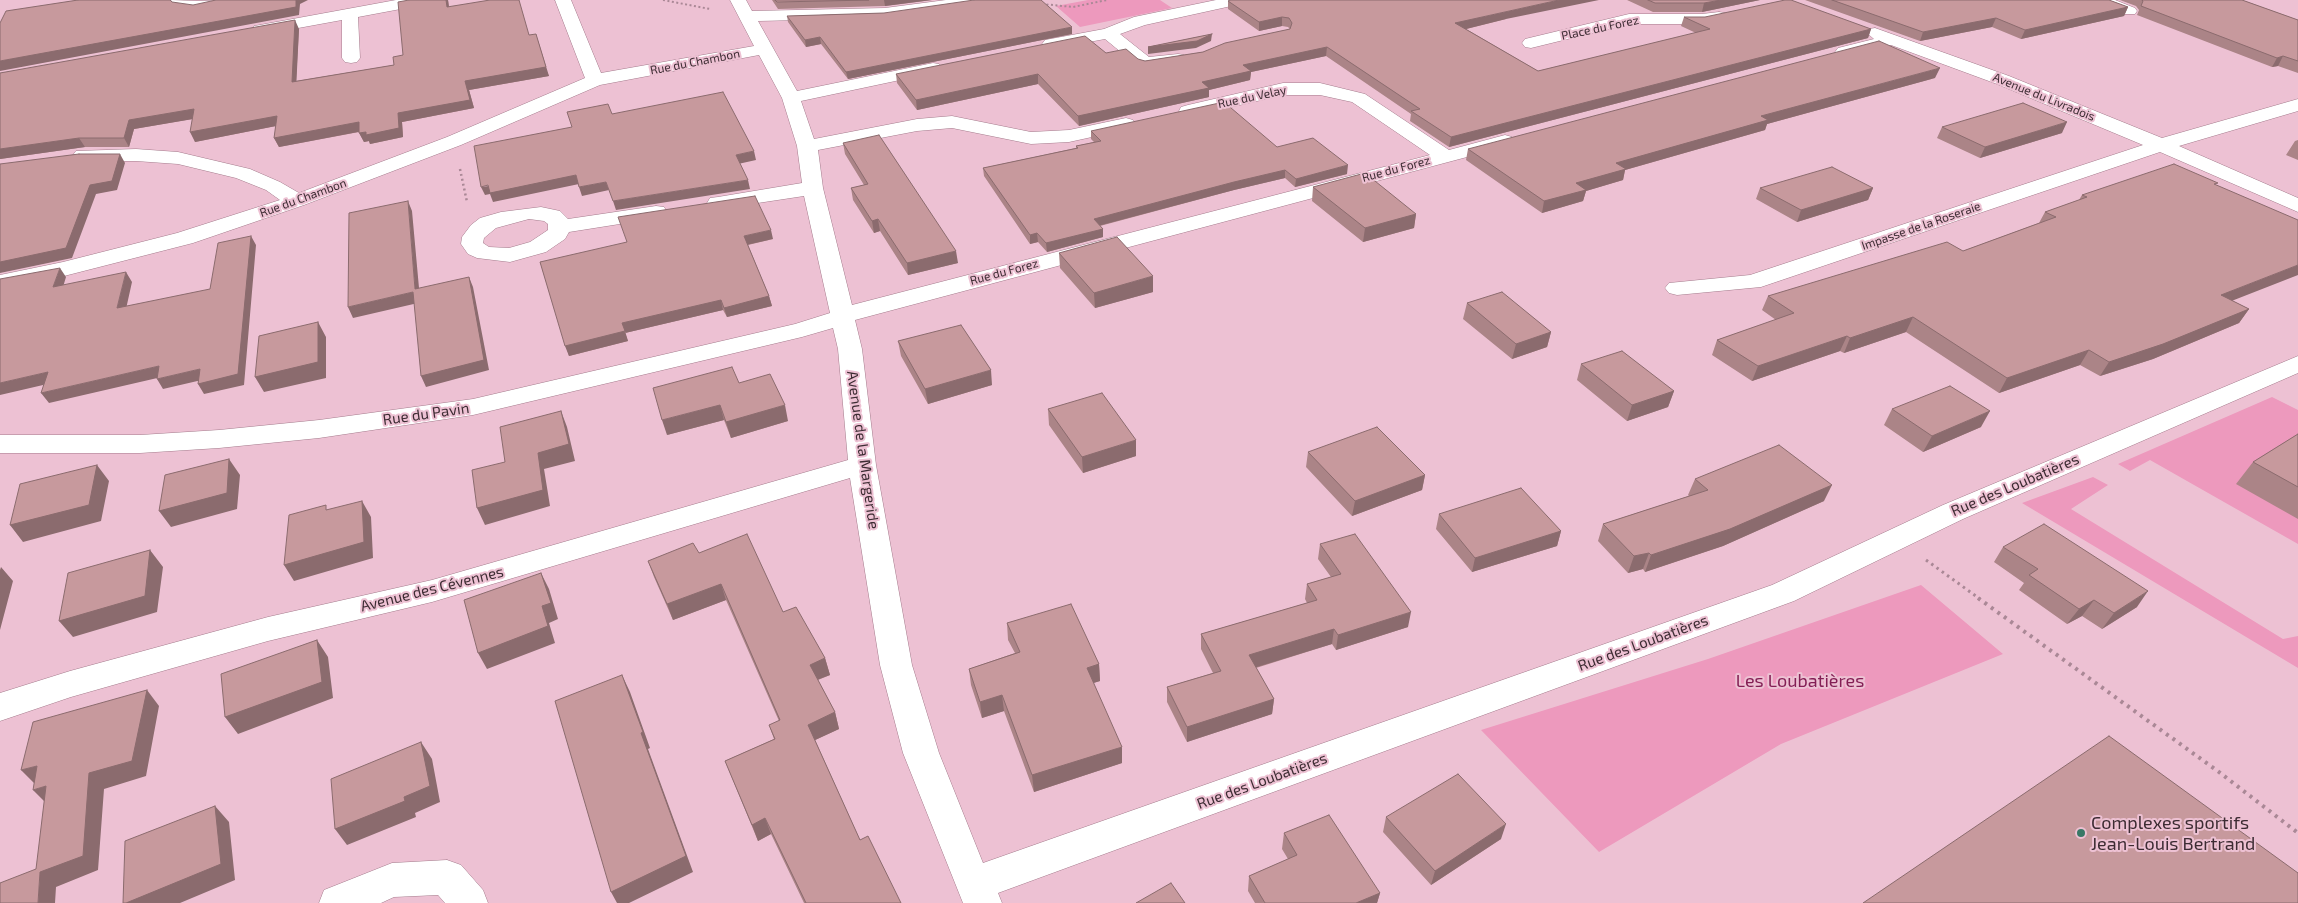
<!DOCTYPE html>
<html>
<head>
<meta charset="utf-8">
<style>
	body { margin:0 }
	canvas { display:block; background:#edc1d3 }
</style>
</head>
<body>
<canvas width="2298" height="903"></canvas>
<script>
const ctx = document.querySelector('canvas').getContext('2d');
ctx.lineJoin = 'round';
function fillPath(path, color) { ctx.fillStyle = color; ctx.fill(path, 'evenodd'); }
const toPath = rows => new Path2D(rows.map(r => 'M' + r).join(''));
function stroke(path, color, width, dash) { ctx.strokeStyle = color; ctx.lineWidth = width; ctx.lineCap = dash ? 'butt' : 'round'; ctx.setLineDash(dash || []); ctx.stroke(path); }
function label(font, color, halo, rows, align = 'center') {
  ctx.font = font + ' "Exo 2",sans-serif'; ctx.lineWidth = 4; ctx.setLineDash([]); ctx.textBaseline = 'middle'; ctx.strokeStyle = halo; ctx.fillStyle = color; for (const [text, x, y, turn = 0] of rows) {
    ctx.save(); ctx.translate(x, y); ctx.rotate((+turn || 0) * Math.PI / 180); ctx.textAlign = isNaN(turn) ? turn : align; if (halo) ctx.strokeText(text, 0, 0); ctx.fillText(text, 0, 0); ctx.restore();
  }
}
const green = toPath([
	[1088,0,1160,0,1172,8,1080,27,1056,6],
	[2272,397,2298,410,2298,544,2150,460,2130,471,2118,464],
	[2093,477,2108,485,2071,509,2283,639,2298,636,2298,668,2022,503],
	[1921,585,2003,654,1781,744,1599,852,1481,730,1708,659]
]);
const pathFar3 = toPath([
	[663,0,710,9],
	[1042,4,1073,7,1107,0]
]);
const pathFar2 = toPath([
	[460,169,467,202]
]);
const pathFar1 = toPath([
	[1926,560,1980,599]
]);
const path = toPath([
	[1978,598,2219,772,2298,833]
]);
const minor = toPath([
	[171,0,197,1,238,0,236,3,197,11,176,8,171,0],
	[396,0,430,0,428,3,422,5,358,17,360,58,357,62,351,63,345,62,342,58,342,20,260,35,254,34,252,30,254,26,260,25,396,0],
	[555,0,571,0,601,73,754,46,730,0,746,0,752,11,885,8,946,0,982,0,980,3,974,5,885,18,758,21,797,91,933,63,939,64,942,68,939,72,933,73,801,101,814,139,917,119,952,116,1031,132,1069,130,1126,118,1133,120,1136,124,1133,128,1069,142,1031,144,952,128,917,131,818,150,823,188,852,305,1430,155,1352,102,1320,95,1283,95,1188,117,1181,115,1179,111,1181,107,1188,105,1283,83,1320,83,1365,94,1449,150,1505,135,1512,137,1515,141,1512,145,855,320,862,349,876,465,912,665,939,753,983,863,1772,585,1943,505,2298,356,2298,373,1963,519,1794,601,998,893,1002,903,963,903,903,753,880,665,850,478,432,602,268,641,71,697,0,721,0,693,70,671,268,617,432,580,848,460,838,349,833,328,802,337,473,415,319,438,219,448,140,453,0,453,0,435,140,435,219,430,319,420,473,399,795,324,830,313,804,196,718,209,710,208,707,203,710,198,718,197,802,183,797,146,782,98,759,55,600,85,461,145,304,205,193,243,64,276,0,289,0,275,63,262,177,233,280,200,266,190,236,178,178,164,136,161,83,161,76,159,73,155,76,151,136,149,178,152,250,169,280,182,299,193,447,137,585,78,555,0],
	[1216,0,1247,0,1245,3,1145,25,1120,34,1149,57,1178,54,1184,55,1187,59,1184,63,1145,68,1139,67,1105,39,1051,49,1045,48,1042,44,1045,40,1104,29,1134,17,1216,0],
	[2093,0,2115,0,2135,8,2137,11,2135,14,2123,14,2095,3,2093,0],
	[1719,12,1725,13,1727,17,1725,21,1702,24,1629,24,1531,48,1525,47,1522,43,1525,39,1629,14,1702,14,1719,12],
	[1875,28,2009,76,2162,138,2298,99,2298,111,2179,146,2298,198,2298,212,2160,152,1761,287,1677,295,1669,293,1665,288,1669,283,1750,275,2143,145,1997,84,1891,45,1844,57,1838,56,1835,52,1838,48,1874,39,1867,33,1869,29,1875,28],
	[656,206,664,207,667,212,664,217,569,232,565,239,546,252,510,262,477,258,468,254,461,244,462,237,471,225,480,218,501,212,541,207,560,211,568,219,656,206],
	[529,219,544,221,548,224,548,230,530,242,509,248,489,247,483,243,484,238,496,228,529,219],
	[447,860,461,865,483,890,488,903,445,903,438,895,394,897,381,903,319,903,324,890,392,863,447,860]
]);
const wall = toPath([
	[409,0,448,0,449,7,529,35,549,76,469,90,474,108,402,122,403,137,370,144,369,141,364,142,359,132,279,147,274,138,276,126,195,142,192,119,134,129,129,147,85,147,0,159,0,73,299,29,296,81,394,65,403,55],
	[772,0,932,0,885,6,778,9],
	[1627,0,1760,0,1702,12,1653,12],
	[1805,0,2109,0,2128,7,2124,16,2021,39,1992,27,1920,41],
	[2120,0,2242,0,2298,20,2298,73,2278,66,2272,67,2137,15,2139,10,2136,6],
	[1228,1,1506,19,1466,29,1538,71,1696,33,1681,26,1684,17,1871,29,1868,38,1449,147,1410,121,1411,114,1326,56,1251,72,1250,80,1209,90,1209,97,1079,126,1038,84,917,110,897,83,896,74,1106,53,1145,61,1203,52,1290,29,1288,27,1282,26,1259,31,1228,9],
	[884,13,1072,34,848,79,821,44,806,47,788,22,787,16],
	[1935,78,1767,124,1765,130,1625,170,1623,180,1586,191,1583,201,1542,213,1466,160,1468,149],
	[1942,127,2062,133,1980,158,1937,138],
	[1091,131,1277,147,1347,174,1295,187,1285,178,1234,190,1100,226,1103,229,1103,237,1047,252,1038,242,1030,244,984,176,983,168,1076,148,1076,146,1094,142,1091,139],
	[2298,140,2298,160,2286,155,2295,141],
	[843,143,958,263,908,275,880,231,874,233,853,200,851,188,864,185,845,154],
	[2217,185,2233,301,2249,309,2239,323,2153,359,2100,376,2080,365,1999,393,1906,332,1844,353,1840,351,1752,381,1712,355,1717,340,1776,320,1762,310,1768,296,1963,251,2039,223,2045,212,2079,200,2082,195],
	[1313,187,1416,214,1414,228,1363,242,1312,201],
	[1760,188,1873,188,1868,200,1797,222,1756,199],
	[773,239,748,245,769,296,772,306,727,317,723,310,625,333,628,341,569,356,540,262],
	[1059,253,1153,292,1095,308,1060,268],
	[1467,303,1551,332,1547,347,1512,359,1463,319],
	[898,341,992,385,928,404,901,356],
	[1581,364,1674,391,1668,407,1627,421,1577,380],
	[739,383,788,421,731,438,724,420,667,435],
	[1048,409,1136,456,1083,473,1049,425],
	[1892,409,1981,427,1923,452,1884,425],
	[2298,434,2298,519,2236,484,2253,462],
	[1308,452,1425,475,1422,490,1352,516,1306,467],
	[1695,479,1824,501,1723,546,1645,572,1643,569,1628,573,1598,541,1603,524,1689,496,1688,495],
	[1439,514,1561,531,1557,546,1472,572,1436,529],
	[1320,544,1408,627,1336,650,1332,644,1256,668,1274,699,1272,714,1187,742,1167,702,1167,687,1213,673,1201,649,1201,634,1307,603,1305,599,1307,584,1331,577,1318,559],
	[2003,547,2137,607,2102,629,2082,616,2067,624,2019,590,2024,583,1994,562],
	[699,553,783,612,825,658,830,675,818,680,835,712,839,729,815,740,860,840,901,903,804,903,771,834,758,841,725,761,774,739,769,725,779,721,726,600,673,620,654,577,648,561],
	[1007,623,1099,664,1100,681,1093,683,1122,763,1034,792,1004,711,982,718,971,685,969,669,1015,653,1008,640],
	[1386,817,1501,839,1431,885,1383,832],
	[1284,833,1380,893,1377,903,1255,903,1248,891,1249,876,1288,859,1282,849]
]);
const shadedWall = toPath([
	[296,0,308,0,300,4,299,15,0,71,0,61],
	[446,0,448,0,450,15,447,7],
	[884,0,932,0,885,6],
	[1559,0,1599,0,1506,19,1454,32,1455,23],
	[1721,0,1760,0,1702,12,1704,3],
	[2128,7,2124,16,2021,39,2025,30],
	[1282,17,1282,26,1259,31,1259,22],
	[1996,18,1992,27,1920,41,1923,32],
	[295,20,299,29,296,90,292,82],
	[1072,27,1072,34,848,79,846,72],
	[1871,29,1868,38,1449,147,1451,137],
	[536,34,549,76,469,90,474,108,402,122,403,137,370,144,369,141,364,142,359,133,366,132,398,113,465,81],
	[1212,34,1211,41,1196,48,1148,54,1148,47],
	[820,37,821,44,806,47,805,40],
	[1327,47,1326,56,1251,72,1250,80,1209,90,1209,97,1079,126,1078,116,1202,82,1243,65],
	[2283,56,2278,66,2272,67,2277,58],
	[1940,68,1935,78,1767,124,1765,130,1625,170,1623,180,1586,191,1583,201,1542,213,1544,201,1576,183,1616,163,1761,116],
	[1038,74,1038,84,917,110,916,100],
	[194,109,199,118,134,129,129,147,124,138,129,120],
	[277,116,281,125,195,142,190,132],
	[359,122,363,131,279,147,274,138],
	[2067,122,2062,133,1980,158,1985,147],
	[79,138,85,147,0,159,0,149],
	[754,151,756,160,738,164,736,155],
	[120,154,125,163,117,190,96,194,72,258,0,273,0,262,90,185],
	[1348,165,1347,174,1295,187,1296,179],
	[1285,170,1285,178,1234,190,1094,227,1094,219,1234,182],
	[576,175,579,184,493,202,490,194,485,195,481,187],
	[748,180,750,189,616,210,613,201],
	[606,182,609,190,582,196,579,187],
	[1873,188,1868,200,1797,222,1801,210],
	[408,201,412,211,420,299,415,289],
	[1416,214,1414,228,1363,242,1365,228],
	[878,219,880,231,874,233,872,221],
	[1103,229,1103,237,1047,252,1046,243],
	[771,230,773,239,746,245,744,236],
	[1037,233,1038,242,1030,244,1030,235],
	[251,236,256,245,244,385,204,394,198,384],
	[956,251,958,263,908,275,907,263],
	[2298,265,2298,275,2211,309,2221,295],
	[60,268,66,277,60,297,53,287],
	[126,272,132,282,124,318,117,308],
	[1153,276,1153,292,1095,308,1094,293],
	[469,277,473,287,489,370,426,387,421,376],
	[413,292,418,303,353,318,348,307],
	[769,296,772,306,727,317,724,308],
	[721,300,723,310,625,333,622,323],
	[2249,309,2239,323,2153,359,2100,376,2109,362],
	[1913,317,1906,332,1844,353,1850,338],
	[318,322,326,337,326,378,264,392,255,377],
	[625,331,628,341,569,356,565,346],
	[1551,332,1547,347,1512,359,1516,344],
	[1847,336,1840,351,1752,381,1758,366],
	[2089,350,2080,365,1999,393,2007,378],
	[159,366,166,376,49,403,41,393],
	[200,369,206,379,163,389,157,379],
	[991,370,992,385,928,404,925,389],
	[48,372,56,382,0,395,0,383],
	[1674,391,1668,407,1627,421,1632,405],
	[720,405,724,420,667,435,662,420],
	[785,405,788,421,731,438,726,422],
	[561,411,567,427,575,461,544,469,550,506,485,525,477,508,538,453],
	[1990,411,1981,427,1923,452,1932,436],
	[1136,440,1136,456,1083,473,1082,457],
	[229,459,240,475,237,509,171,527,159,511],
	[97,465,109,481,101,521,23,542,10,525],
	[1425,475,1422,490,1352,516,1355,501],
	[1832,485,1824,501,1723,546,1645,572,1651,555],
	[362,501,371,517,373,558,294,581,284,565],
	[1561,531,1557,546,1472,572,1475,558],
	[150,550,163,567,157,612,73,637,59,621],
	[1649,553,1643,569,1628,573,1634,556],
	[1,567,13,581,0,630,0,570],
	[541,573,549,589,558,619,549,623,555,643,487,669,478,653,542,606],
	[721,584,726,600,673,620,667,604],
	[2148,591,2137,607,2102,629,2114,613],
	[2094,600,2082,616,2067,624,2079,609],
	[1411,612,1408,627,1336,650,1338,635],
	[1334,629,1332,644,1247,670,1249,655],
	[317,640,328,657,333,698,238,734,225,717],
	[825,658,830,675,814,681,810,665],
	[1099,664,1100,681,1087,685,1087,668],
	[622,675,630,692,650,748,648,749,693,872,629,903,617,903,611,892,641,733],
	[147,690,159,706,146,776,104,789,98,870,56,887,55,903,38,903,40,872,89,773],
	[1002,695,1004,711,982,718,980,702],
	[1274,699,1272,714,1187,742,1187,727],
	[835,712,839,729,813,741,808,725],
	[421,742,432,759,440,802,415,813,416,817,347,845,335,829],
	[1122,747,1122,763,1034,792,1032,775],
	[37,766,36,785,21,770],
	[46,786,48,805,33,790],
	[215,806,229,822,235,880,180,903,126,903],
	[765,818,771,834,758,841,752,825],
	[1506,824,1501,839,1431,885,1435,871],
	[1380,893,1377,903,1356,903]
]);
const building = toPath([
	[78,0,170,0,172,2,193,5,216,0,296,0,296,7,0,61,0,23,6,11,78,0],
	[409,0,446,0,447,7,490,0,519,0,529,35,536,34,546,67,465,81,470,100,398,113,399,128,366,135,366,132,359,133,359,122,274,138,277,116,190,132,194,109,129,120,124,138,79,138,0,149,0,73,295,20,292,82,394,65,393,57,403,55,398,2,409,0],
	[775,0,869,0,777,2,775,0],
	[974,0,1041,0,1072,27,846,72,820,37,805,40,787,16,884,13,974,0],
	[1230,0,1559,0,1455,23,1538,71,1710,29,1684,17,1705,17,1785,0,1791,0,1871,29,1451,137,1411,111,1420,109,1327,47,1243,65,1251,71,1202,82,1209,88,1078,116,1038,74,916,100,896,74,1085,36,1106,53,1126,49,1138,59,1145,61,1203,52,1225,43,1290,29,1292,23,1289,18,1282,17,1259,22,1228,1,1230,0],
	[1648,0,1721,0,1704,3,1655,3,1648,0],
	[1832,0,2109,0,2128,7,2025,30,1996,18,1923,32,1832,0],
	[2142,0,2242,0,2298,20,2298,61,2283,56,2277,58,2141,6,2143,1,2142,0],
	[1212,34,1197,41,1148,47,1212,34],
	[1879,41,1940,68,1761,116,1768,120,1616,163,1626,169,1576,183,1586,190,1544,201,1468,149,1879,41],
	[723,92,754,151,736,155,748,180,613,201,606,182,579,187,576,175,490,193,488,185,481,187,474,146,572,127,567,112,608,104,612,114,723,92],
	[1224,102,1277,147,1313,138,1348,165,1296,179,1285,170,1234,182,1094,219,1103,229,1046,243,1037,233,1030,235,983,168,1078,148,1076,146,1101,141,1091,131,1224,102],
	[2023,103,2067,122,1985,147,1942,127,2023,103],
	[879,135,956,251,907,263,878,219,872,221,851,188,868,184,843,143,879,135],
	[79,154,120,154,112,181,90,185,66,248,0,262,0,164,79,154],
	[2174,164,2218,183,2214,184,2298,220,2298,265,2221,295,2249,309,2163,344,2109,362,2089,350,2007,378,1913,317,1850,338,1847,336,1758,366,1717,340,1794,313,1768,296,1947,242,1963,251,2056,217,2045,212,2087,197,2082,195,2174,164],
	[1832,167,1873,188,1801,210,1760,188,1832,167],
	[1365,173,1416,214,1365,228,1313,187,1365,173],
	[755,196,771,230,744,236,769,296,724,308,721,300,622,323,625,331,565,346,540,262,627,242,618,217,755,196],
	[408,201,415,289,469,277,484,360,421,376,413,292,348,307,349,213,408,201],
	[251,236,238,374,198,384,200,369,157,379,159,366,41,393,48,372,0,383,0,279,60,268,53,287,126,272,117,308,210,289,218,243,251,236],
	[1117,237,1153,276,1094,293,1059,253,1117,237],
	[1502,292,1551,332,1516,344,1467,303,1502,292],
	[318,322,318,362,255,377,259,336,318,322],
	[961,325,991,370,925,389,898,341,961,325],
	[1622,351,1674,391,1632,405,1581,364,1622,351],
	[732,367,739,383,770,374,785,405,726,422,720,405,662,420,653,388,732,367],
	[1950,386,1990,411,1932,436,1892,409,1950,386],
	[1102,393,1136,440,1082,457,1048,409,1102,393],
	[561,411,569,444,538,453,543,490,477,508,472,470,505,462,500,427,561,411],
	[1377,427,1425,475,1355,501,1308,452,1377,427],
	[2298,434,2298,487,2253,462,2298,434],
	[1779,445,1832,485,1730,529,1651,555,1649,553,1634,556,1603,524,1708,490,1695,479,1779,445],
	[229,459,227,493,159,511,165,475,229,459],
	[97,465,89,505,10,525,20,484,97,465],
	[1521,488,1561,531,1475,558,1439,514,1521,488],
	[362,501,364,542,284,565,289,515,326,505,326,510,362,501],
	[2044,524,2148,591,2114,613,2094,600,2079,609,2029,575,2038,569,2003,547,2044,524],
	[747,534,783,612,796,607,825,658,810,665,835,712,808,725,860,840,868,836,901,903,806,903,765,818,752,825,725,761,775,739,769,725,780,720,721,584,667,604,648,561,693,543,699,553,747,534],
	[1355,534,1411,612,1338,635,1334,629,1249,655,1274,699,1187,727,1167,687,1221,671,1201,634,1317,600,1307,584,1341,574,1320,544,1355,534],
	[150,550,145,596,59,621,68,573,150,550],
	[541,573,551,603,542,606,548,626,478,653,464,600,541,573],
	[1071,604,1099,664,1087,668,1122,747,1032,775,1002,695,980,702,969,669,1020,652,1007,623,1071,604],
	[317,640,322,682,225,717,221,674,317,640],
	[622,675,643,732,641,733,686,856,611,892,555,701,622,675],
	[147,690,132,761,89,773,83,856,40,872,38,903,0,903,0,883,36,869,46,786,33,790,37,766,21,770,33,722,147,690],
	[2109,736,2298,873,2298,903,1863,903,2109,736],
	[421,742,430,786,404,797,405,801,335,829,331,779,421,742],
	[1458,774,1506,824,1435,871,1386,817,1458,774],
	[215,806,221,864,126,903,123,903,125,841,215,806],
	[1329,815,1380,893,1356,903,1265,903,1249,876,1297,855,1284,833,1329,815],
	[1171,883,1185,903,1136,903,1171,883]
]);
const markers = [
	[2081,833,5,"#397866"]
];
const farStreetnames = [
	["Place du Forez",1600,28,-12],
	["Rue du Chambon",695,62,-11],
	["Rue du Velay",1252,97,-12],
	["Avenue du Livradois",2044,97,22],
	["Rue du Forez",1396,169,-15],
	["Rue du Chambon",303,198,-20],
	["Impasse de la Roseraie",1921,226,-19],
	["Rue du Forez",1004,272,-15]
];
const streetNames = [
	["Rue du Pavin",426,414,-8],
	["Avenue de la Margeride",863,450,82],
	["Rue des Loubatières",2015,485,-23],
	["Avenue des Cévennes",432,589,-14],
	["Rue des Loubatières",1643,643,-20],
	["Rue des Loubatières",1262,781,-20]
];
const nearParknames = [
	["Les Loubatières",1800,681]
];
const nearPoinames = [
	["Complexes sportifs",2091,823],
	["Jean-Louis Bertrand",2091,844]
];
fillPath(green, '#ed99bd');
stroke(minor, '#a47b8c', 1);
stroke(pathFar3, '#aa8896', 2, [2, 2.5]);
stroke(pathFar2, '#aa8896', 2.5, [2, 3]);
stroke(pathFar1, '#aa8896', 3, [2.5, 4]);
stroke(path, '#aa8896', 4, [3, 5]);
fillPath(minor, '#fff');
fillPath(wall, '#ab8487');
fillPath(shadedWall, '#8b6b6e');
fillPath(building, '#c7999d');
stroke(building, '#8b6b6e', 1);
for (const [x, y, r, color] of markers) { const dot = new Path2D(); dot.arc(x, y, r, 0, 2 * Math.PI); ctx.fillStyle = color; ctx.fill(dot); stroke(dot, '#edc1d3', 2); }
label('12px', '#3d2c33', '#edc1d3', farStreetnames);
label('15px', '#3d2c33', '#edc1d3', streetNames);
label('18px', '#841f55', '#edc1d3', nearParknames);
label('18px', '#3d2c33', '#edc1d3', nearPoinames, 'left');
</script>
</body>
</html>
